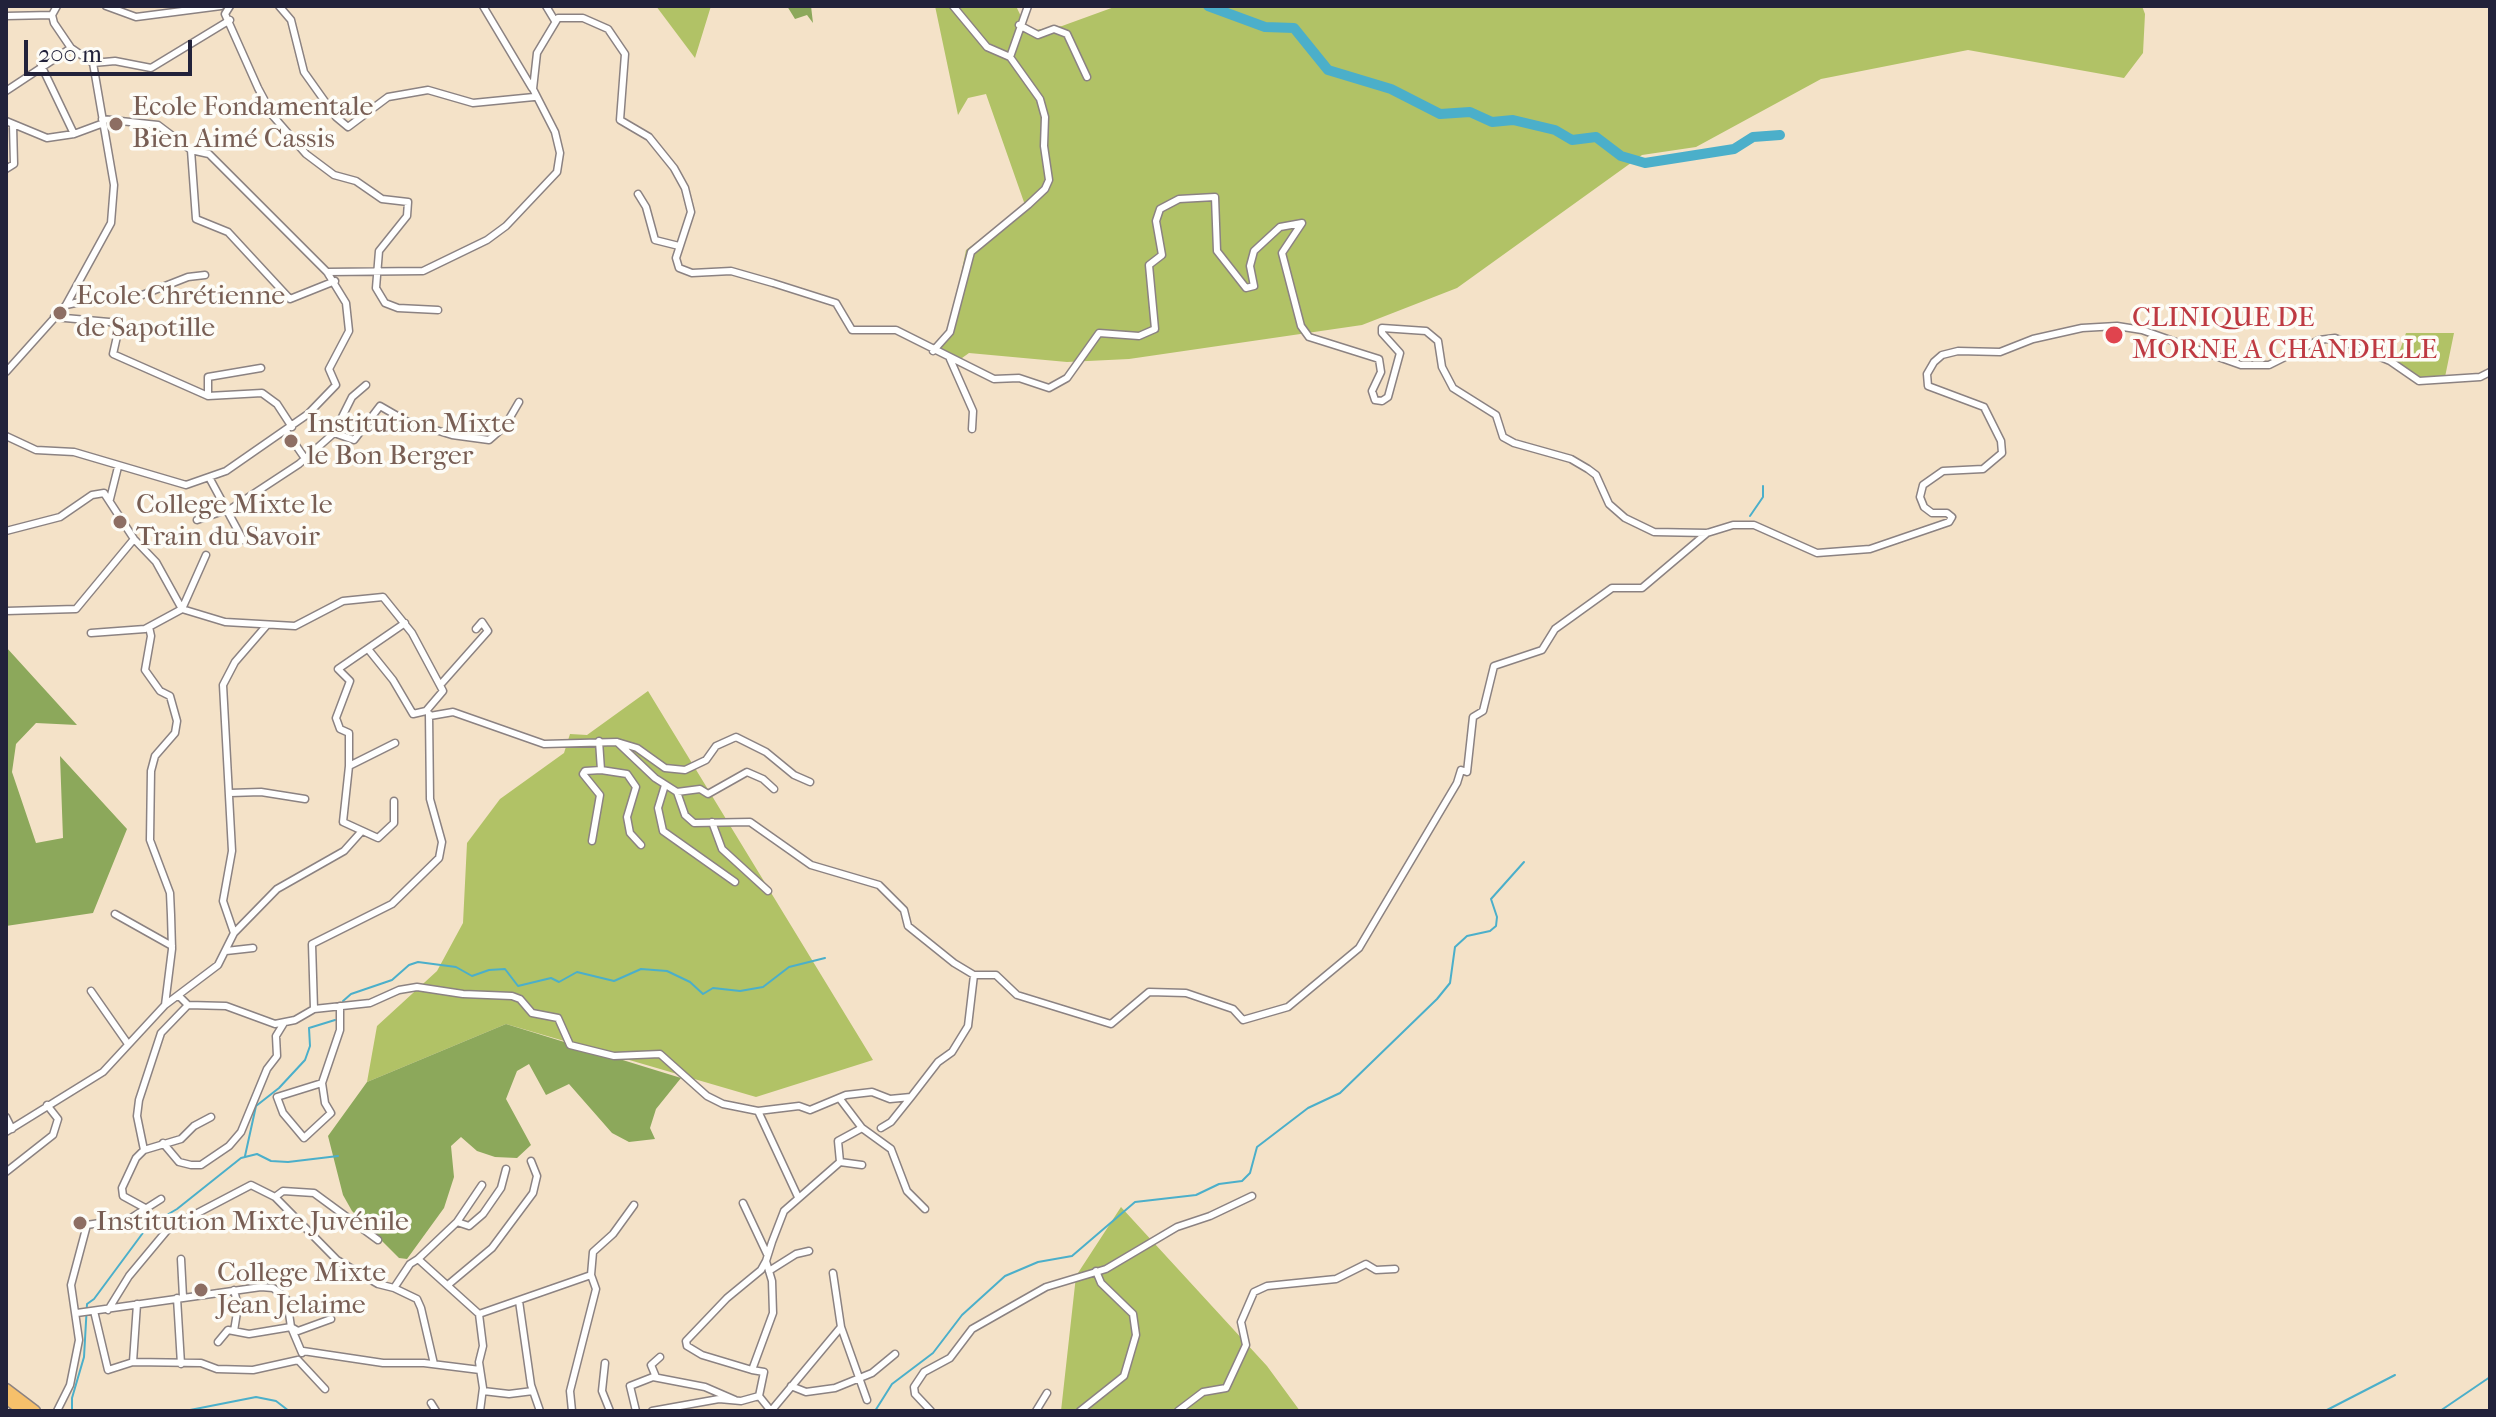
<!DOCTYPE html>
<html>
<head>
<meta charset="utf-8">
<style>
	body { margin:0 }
	#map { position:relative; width:2496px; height:1417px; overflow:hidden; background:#f4e2c8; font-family:"IM FELL French Canon",serif }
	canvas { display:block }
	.frame { position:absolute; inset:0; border:8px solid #22223b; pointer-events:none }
	.scale { position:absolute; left:24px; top:40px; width:168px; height:36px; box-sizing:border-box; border:4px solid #22223b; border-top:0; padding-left:10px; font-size:24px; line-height:28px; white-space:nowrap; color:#22223b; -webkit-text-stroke:6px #fdfcf7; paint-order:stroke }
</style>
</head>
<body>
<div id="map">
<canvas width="2496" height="1417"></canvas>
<div class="frame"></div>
<div class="scale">200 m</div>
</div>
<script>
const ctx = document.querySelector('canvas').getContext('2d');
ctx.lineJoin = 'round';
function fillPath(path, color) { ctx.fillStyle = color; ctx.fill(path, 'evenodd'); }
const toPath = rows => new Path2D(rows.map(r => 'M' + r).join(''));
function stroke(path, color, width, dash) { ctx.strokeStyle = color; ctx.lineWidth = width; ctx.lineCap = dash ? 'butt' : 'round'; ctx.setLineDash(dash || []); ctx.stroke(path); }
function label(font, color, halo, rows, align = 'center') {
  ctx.font = font + ' "IM FELL French Canon",serif'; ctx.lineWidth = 7; ctx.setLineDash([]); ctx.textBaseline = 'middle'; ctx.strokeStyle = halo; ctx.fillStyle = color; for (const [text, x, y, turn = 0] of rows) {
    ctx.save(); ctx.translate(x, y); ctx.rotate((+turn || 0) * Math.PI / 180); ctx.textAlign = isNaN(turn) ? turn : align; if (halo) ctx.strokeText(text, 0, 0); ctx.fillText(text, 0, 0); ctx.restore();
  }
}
const green = toPath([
	[656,6,711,6,695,58],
	[935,6,1016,6,1028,31,1062,26,1117,6,2142,6,2145,14,2143,53,2124,78,1968,50,1821,79,1696,147,1642,155,1457,288,1362,325,1129,359,1067,362,969,353,962,358,937,355,950,328,966,250,1025,205,986,94,968,98,958,115],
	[2406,333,2454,333,2445,377,2414,378,2395,364],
	[648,691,873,1060,756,1097,506,1024,367,1082,377,1026,437,971,463,923,467,843,500,799,564,753,570,734,587,735],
	[1121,1207,1267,1366,1300,1411,1061,1411,1076,1276]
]);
const forest = toPath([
	[787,6,811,6,813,23,807,15,795,19],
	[6,647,77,725,36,723,16,744,12,772,36,843,63,838,60,756,127,829,93,913,6,926],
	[506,1024,681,1078,656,1109,650,1128,655,1139,629,1142,612,1133,569,1084,546,1095,529,1064,517,1071,506,1099,531,1145,517,1158,495,1157,477,1151,461,1137,451,1146,454,1177,444,1208,407,1259,399,1258,352,1211,343,1195,328,1136,367,1082]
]);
const stream = toPath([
	[1750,516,1763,497,1763,486],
	[343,1001,351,994,392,980,409,965,418,962,456,967,472,976,489,970,505,969,518,986,551,978,559,982,577,972,614,981,641,969,667,971,690,982,703,994,713,988,740,991,763,987,789,967,825,958],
	[245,1156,256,1106,279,1088,305,1060,310,1046,309,1028,335,1020],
	[72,1411,72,1398,84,1357,87,1304,94,1299,148,1226,177,1209,241,1158,257,1154,271,1161,288,1162,338,1156],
	[185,1411,256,1397,276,1401,289,1411],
	[875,1411,892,1384,933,1353,962,1315,1005,1276,1038,1262,1072,1256,1135,1202,1196,1195,1219,1184,1242,1181,1250,1173,1257,1147,1308,1108,1340,1093,1437,999,1450,983,1455,947,1467,936,1490,931,1496,926,1497,917,1491,899,1524,862],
	[2325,1411,2395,1375],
	[2440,1411,2490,1377]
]);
const river = toPath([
	[1208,6,1265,27,1294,28,1328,70,1391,89,1440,114,1470,112,1492,122,1513,120,1555,130,1572,140,1596,137,1621,156,1645,163,1734,149,1753,137,1780,135]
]);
const minor = toPath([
	[57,6,52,15,54,23,71,48,93,63],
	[106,6,136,17,221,6],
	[230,6,225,14,258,88,273,116,306,154,334,175,356,181,382,199,408,202,407,216,379,251,376,288,385,303,398,308,438,310],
	[279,6,291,20,304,72,336,117,348,127,388,97,428,90,473,103,534,97],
	[483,6,532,88],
	[546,6,555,21],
	[6,16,52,15],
	[1019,25,1038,35,1054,29,1067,34,1087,77],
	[1010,57,1028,6],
	[93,63,115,61,151,68,230,20],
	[41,65,74,134],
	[6,91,71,48],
	[6,121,47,138,74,134,101,124],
	[191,150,196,219,228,232,290,299,335,281],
	[6,169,14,164,13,125],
	[638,194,646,207,655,240,679,246],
	[327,272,423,271,487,240,506,226,557,172,560,153,555,132,533,89,537,53,558,18,583,18,608,29,625,54,620,120,649,137,674,168,685,188,691,212,676,258,679,268,692,273,731,271,773,283,836,303,852,330,896,330,994,379,1019,378,1049,388,1067,378,1099,333,1139,336,1155,329,1149,265,1162,255,1156,221,1160,209,1179,199,1215,197,1217,251,1246,288,1254,286,1250,266,1254,251,1280,227,1302,223,1282,253,1301,326,1309,337,1379,359,1381,372,1372,391,1375,400,1382,401,1388,397,1400,353,1382,333,1382,328,1426,331,1438,341,1442,367,1453,388,1496,415,1503,437,1514,443,1571,459,1588,469,1596,475,1609,504,1625,518,1654,532,1707,533,1733,525,1754,525,1817,553,1870,549,1949,522,1952,517,1947,513,1932,513,1924,507,1920,497,1923,485,1943,471,1983,469,2002,453,2001,441,1984,407,1928,386,1927,374,1934,362,1942,355,1958,351,2000,352,2033,339,2082,328,2117,326,2142,330,2241,365,2269,365,2319,340,2335,338,2390,361,2419,381,2480,377,2490,372],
	[66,305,103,297,132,299,188,277,205,275],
	[54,317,120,323,113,354,208,396,262,393,277,404,292,427],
	[933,351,950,332,971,252,1028,205,1045,189,1049,180,1044,146,1045,117,1040,99,1010,57,987,47,953,6],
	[950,359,973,411,972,429],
	[6,372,66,305,111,223,114,185,93,63],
	[208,396,208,377,261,368],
	[286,431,304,457],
	[334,433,354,440,380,406,406,421,452,435,489,440,505,426,519,402],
	[6,436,36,450,74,452,186,485,226,471,308,414,336,385,329,369,349,331,346,303,327,272,209,154,191,150,158,125,102,119],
	[210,479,243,540],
	[110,499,118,467],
	[197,520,232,508,299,464,334,433,352,397,366,385],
	[6,531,60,517,92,495,104,493,134,539,156,562,182,609,225,622,295,626,343,601,383,597,412,633,443,691,426,711,413,714,393,680,368,649],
	[6,611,76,609,134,539],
	[149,627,151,636,145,670,160,691,170,696,177,721,175,733,155,756,151,771,150,840,170,893,171,915,172,949,165,1005],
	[91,633,145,629,182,609,206,555],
	[441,684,488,631,482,622,476,629],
	[430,716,453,712,544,744,617,742,655,778,677,792,685,815,694,823,750,822,811,865,879,885,904,910,908,926,954,963,974,975,996,975,1017,995,1111,1024,1149,992,1186,993,1233,1009,1243,1020,1288,1007,1359,948,1457,783,1461,770,1467,772,1473,717,1483,711,1494,666,1542,650,1555,629,1612,588,1642,588,1707,533],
	[599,741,601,770,627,774,636,787,627,817,630,833,641,845],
	[617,742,637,748,665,768,685,770,706,760,716,746,736,737,766,752,794,775,810,782],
	[349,766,349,733,340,729,336,718,350,681,338,669,405,623],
	[665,785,658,808,663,831,735,882],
	[677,792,700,789,708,794,747,772,763,779,774,789],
	[230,793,261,792,305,799],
	[394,801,394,823,378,838,343,822,349,766,395,743],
	[712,822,722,849,768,891],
	[592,841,600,795,583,774,585,771,601,770],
	[115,914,172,946],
	[234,933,223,901,232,851,223,685,235,662,267,625],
	[226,951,253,948],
	[91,991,128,1044],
	[179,996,188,1005,226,1006,275,1024,295,1020,314,1009,370,1003,399,990,417,987,463,994,512,996,520,999,532,1013,558,1018,570,1045,614,1056,660,1054,707,1096,723,1104,758,1111,799,1106,810,1110,846,1095,872,1092,890,1099,911,1097,938,1062,952,1052,968,1026,974,975],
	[314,1009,312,944,392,904,439,858,442,842,430,799,429,714],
	[322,1083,277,1097,283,1113,304,1138,331,1113,325,1103,322,1083,340,1030,340,1006],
	[840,1099,862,1128,891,1149,907,1191,925,1209],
	[758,1111,798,1197],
	[6,1117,12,1129],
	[881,1128,891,1122,911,1097],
	[6,1132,103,1072,165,1005,218,965,234,933,277,889,344,851,361,832],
	[163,1143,179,1162,191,1165,201,1165,229,1146,241,1132,267,1069,277,1056,276,1036,284,1023],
	[144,1150,137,1116,139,1100,161,1033,188,1005],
	[840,1162,838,1141,862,1128],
	[840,1162,862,1165],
	[6,1172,53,1135,58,1119,47,1105],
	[275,1197,283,1191,314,1193,378,1240],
	[743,1203,767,1254],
	[145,1208,123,1196,122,1188,136,1158,144,1150,181,1139,194,1126,211,1117],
	[457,1222,469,1226,483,1214,501,1188,506,1169],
	[181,1259,183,1297],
	[418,1259,457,1222,482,1185],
	[769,1271,796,1254,809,1251],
	[449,1284,492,1248,533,1193,537,1176,531,1161],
	[234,1290,238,1306,234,1331],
	[177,1298,181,1364],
	[519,1301,531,1385,540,1411],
	[137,1304,133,1362,201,1363,217,1369,253,1370,298,1360],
	[108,1310,129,1276,169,1228,251,1185,275,1197,337,1260,378,1284,394,1288],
	[94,1311,108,1370,133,1362],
	[77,1313,261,1287,273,1288,280,1293,287,1300,291,1327,298,1331,331,1319],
	[479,1314,591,1275],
	[479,1314,483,1346,479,1362,483,1388,480,1411],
	[841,1327,867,1400],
	[218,1342,228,1330,249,1334,291,1327,302,1353],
	[303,1351,383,1363,424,1363,480,1370],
	[298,1360,325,1389],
	[605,1363,602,1391,610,1411],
	[434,1364,421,1308,417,1299,394,1288,410,1264,418,1259,479,1314],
	[752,1370,702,1355,687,1346,686,1341,727,1298,761,1270,766,1261],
	[656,1377,651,1365,660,1357],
	[791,1386,806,1392,835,1388,872,1373,895,1354],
	[483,1391,509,1394,533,1391],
	[759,1396,764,1372,752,1370,773,1313,772,1281,766,1261,772,1242,784,1211,840,1162],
	[431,1403,436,1411],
	[57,1411,70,1385,79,1340,71,1285,87,1225,106,1222,120,1225,161,1199],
	[572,1411,570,1391,596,1289,591,1275,593,1252,613,1234,634,1205],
	[636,1411,630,1386,653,1377,705,1387,735,1400],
	[652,1411,719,1399,741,1401,759,1396,771,1411],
	[771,1411,841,1327,833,1273],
	[931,1411,915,1394,914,1387,924,1372,950,1358,972,1329,1046,1287,1106,1269,1177,1227,1210,1216,1252,1196],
	[1036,1411,1047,1393],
	[1080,1411,1124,1376,1136,1335,1133,1314,1101,1283,1096,1271],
	[1178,1411,1203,1392,1226,1388,1246,1345,1241,1322,1254,1292,1267,1286,1336,1279,1366,1264,1376,1270,1395,1269]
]);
const primary = toPath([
	[6,1389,35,1411],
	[6,1398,23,1411]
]);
const markers = [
	[116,124,8,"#8d6e63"],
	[60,313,8,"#8d6e63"],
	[2114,335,10,"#e0444e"],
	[291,441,8,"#8d6e63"],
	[120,522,8,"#8d6e63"],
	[80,1223,8,"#8d6e63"],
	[201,1290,8,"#8d6e63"]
];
const educationNames = [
	["Ecole Fondamentale",132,108],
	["Bien Aimé Cassis",132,140],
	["Ecole Chrétienne",76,297],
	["de Sapotille",76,329],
	["Institution Mixte",307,425],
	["le Bon Berger",307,457],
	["College Mixte le",136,506],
	["Train du Savoir",136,538],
	["Institution Mixte Juvénile",96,1223],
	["College Mixte",217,1274],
	["Jean Jelaime",217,1306]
];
const healthNames = [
	["CLINIQUE DE",2132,319],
	["MORNE A CHANDELLE",2132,351]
];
fillPath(green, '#b1c266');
fillPath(forest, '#8ca85b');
stroke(stream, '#4bafca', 2);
stroke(river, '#4bafca', 10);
stroke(minor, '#8b8282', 9);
stroke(primary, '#8b8282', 13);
stroke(minor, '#fff', 6);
stroke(primary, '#f6c06b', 10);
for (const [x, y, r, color] of markers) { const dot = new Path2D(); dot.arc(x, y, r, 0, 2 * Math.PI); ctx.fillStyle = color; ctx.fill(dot); stroke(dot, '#fdfcf7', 3); }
label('28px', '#785e54', '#fdfcf7', educationNames, 'left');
label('28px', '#be3a42', '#fdfcf7', healthNames, 'left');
</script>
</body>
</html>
